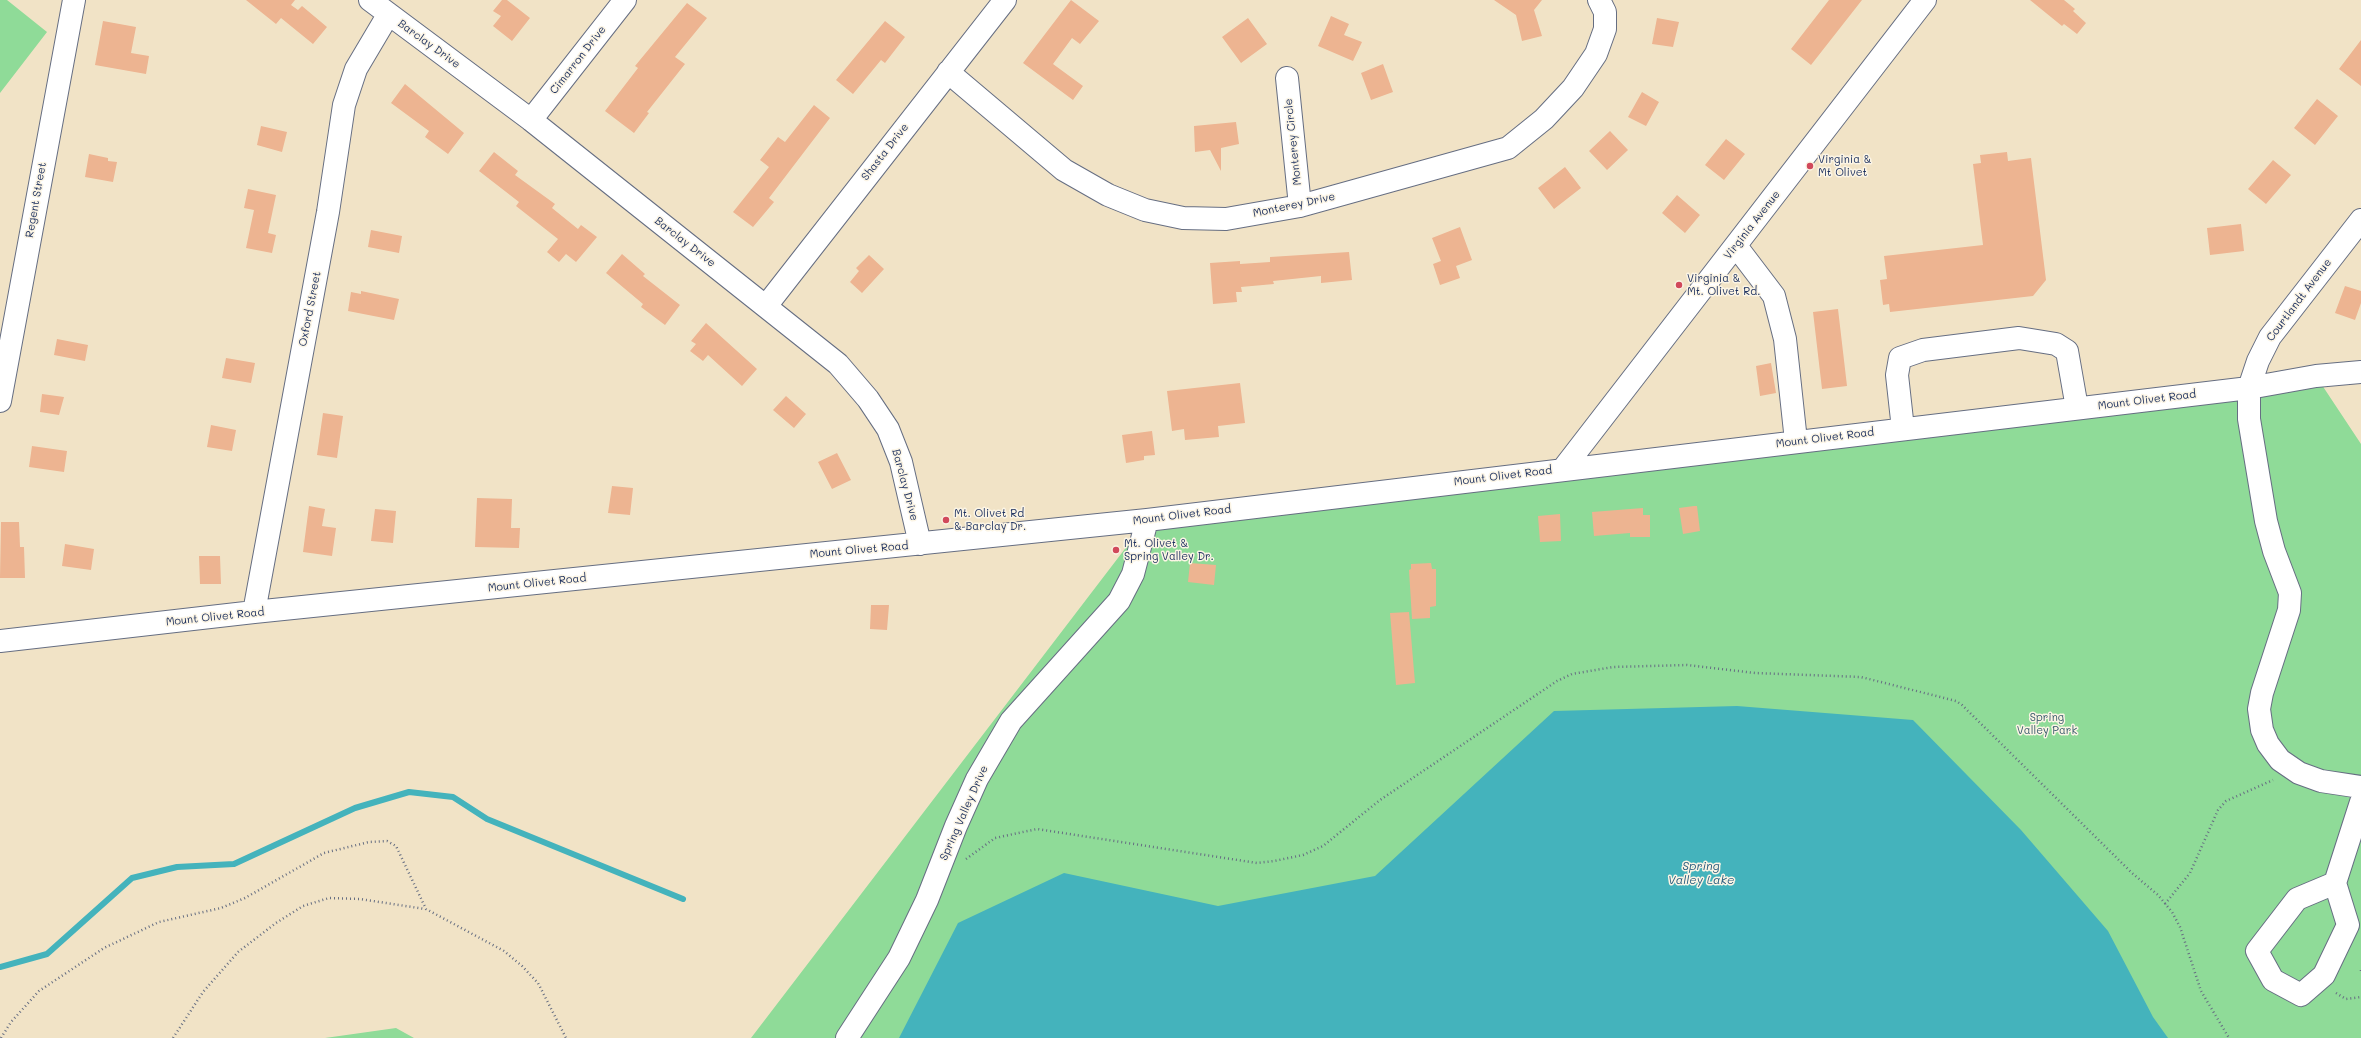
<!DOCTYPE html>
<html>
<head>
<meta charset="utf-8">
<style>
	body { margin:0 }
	canvas { display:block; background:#f1e3c6 }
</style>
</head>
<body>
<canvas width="2361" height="1038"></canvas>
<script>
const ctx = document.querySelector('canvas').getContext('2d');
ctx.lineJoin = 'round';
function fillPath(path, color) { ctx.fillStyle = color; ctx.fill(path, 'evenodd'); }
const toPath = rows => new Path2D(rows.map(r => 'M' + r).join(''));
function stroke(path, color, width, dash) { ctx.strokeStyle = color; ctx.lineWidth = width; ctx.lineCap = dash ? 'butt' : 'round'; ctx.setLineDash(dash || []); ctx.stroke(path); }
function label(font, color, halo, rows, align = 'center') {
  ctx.font = font + ' Mali,sans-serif'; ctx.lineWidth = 3; ctx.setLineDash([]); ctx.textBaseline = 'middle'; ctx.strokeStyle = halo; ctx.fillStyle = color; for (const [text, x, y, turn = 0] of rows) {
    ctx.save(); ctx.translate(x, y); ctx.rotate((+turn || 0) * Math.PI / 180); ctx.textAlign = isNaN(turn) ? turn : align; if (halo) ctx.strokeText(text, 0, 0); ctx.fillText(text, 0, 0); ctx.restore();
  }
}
const green = toPath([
	[0,0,7,0,47,32,0,93],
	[2316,376,2361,444,2361,1038,751,1038,1147,520],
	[396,1028,414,1038,325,1038]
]);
const water = toPath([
	[1737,706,1913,720,2021,830,2108,931,2153,1017,2168,1038,899,1038,958,923,1064,873,1218,906,1375,876,1554,711]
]);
const stream = toPath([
	[0,967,47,954,132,878,177,867,234,864,355,808,409,792,453,797,487,819,683,899]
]);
const building = toPath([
	[246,0,295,0,291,5,298,10,302,6,327,27,313,44,281,18,276,24],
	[502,0,507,0,530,18,512,41,493,26,501,16,493,11],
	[1071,0,1099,21,1080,44,1072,38,1053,64,1083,86,1073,100,1023,63],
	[1494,0,1542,0,1534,10,1542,36,1522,41,1516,15],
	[1829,0,1862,0,1811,65,1791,49],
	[2030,0,2064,0,2075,9,2073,11,2086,23,2077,34,2064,24,2062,26],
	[687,3,707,18,675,57,685,64,647,112,649,113,634,133,605,111,638,68,635,66],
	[1331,16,1349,24,1344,35,1362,42,1353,61,1318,46],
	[1248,18,1267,44,1241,63,1222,37],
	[1657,18,1679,22,1673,47,1652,44],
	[103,21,136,27,131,53,149,56,146,74,95,65],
	[885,21,905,37,885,63,881,60,853,94,836,80],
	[2361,40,2361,86,2339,69],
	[1383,64,1393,92,1371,100,1361,73],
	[405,84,464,133,448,154,425,137,429,131,391,103],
	[1642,92,1659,102,1646,126,1628,117],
	[2317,99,2338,116,2315,145,2294,128],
	[814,105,830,118,769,198,774,202,753,227,733,212,769,167,760,160,778,137,785,142],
	[1236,122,1239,144,1221,148,1221,171,1210,150,1195,152,1194,126],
	[261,126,287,132,282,152,257,145],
	[1610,131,1628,150,1607,170,1589,151],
	[1726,139,1745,154,1724,180,1705,165],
	[494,152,518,171,515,175,555,204,552,208,578,229,581,225,597,237,576,262,566,254,559,262,547,252,558,239,516,206,519,202,479,171],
	[2007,152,2008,161,2031,158,2046,280,2033,296,1890,312,1889,304,1883,305,1880,280,1887,279,1884,256,1983,245,1973,164,1981,163,1980,155],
	[89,154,108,158,108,161,117,162,113,182,85,177],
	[2273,160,2291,175,2266,204,2248,189],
	[1565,167,1581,188,1554,209,1538,188],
	[248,189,276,195,268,233,276,235,272,253,246,248,254,210,244,208],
	[1677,195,1700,215,1685,233,1662,213],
	[2241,224,2244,251,2210,255,2207,228],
	[1460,227,1472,260,1456,266,1460,278,1440,285,1433,264,1441,261,1432,238],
	[371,230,402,236,399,253,368,247],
	[1349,252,1352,280,1321,283,1321,276,1273,281,1274,284,1241,287,1242,292,1236,292,1237,302,1213,304,1210,263,1240,261,1240,264,1270,262,1270,257],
	[622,254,645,274,643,276,680,305,665,325,641,307,643,304,606,273],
	[869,255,884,269,862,293,850,282,859,271,856,268],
	[2345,286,2361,291,2361,303,2355,320,2335,313],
	[361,291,399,299,394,320,348,311,351,292,361,294],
	[1838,309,1847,386,1822,389,1813,312],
	[706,323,757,369,742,386,708,355,703,361,690,351,696,344,691,341],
	[57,339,88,345,85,361,54,355],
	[226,358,255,363,251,383,222,378],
	[1771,363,1776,393,1760,396,1756,366],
	[1240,383,1245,423,1218,426,1219,437,1185,440,1184,429,1172,431,1167,391],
	[42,394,64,397,59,415,40,412],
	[786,396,806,414,794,428,773,410],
	[323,413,343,416,337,458,317,455],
	[211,425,236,430,232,451,207,447],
	[1152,431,1155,455,1144,456,1144,460,1126,463,1122,435],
	[32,446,67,451,64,472,29,467],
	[837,453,851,480,832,489,818,462],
	[612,486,633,488,630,515,608,513],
	[477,498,512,499,511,528,520,528,519,548,475,547],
	[309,506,325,509,322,526,336,528,332,556,303,552],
	[1694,506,1697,506,1700,531,1683,534,1679,508],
	[1643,508,1643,515,1650,515,1650,537,1630,537,1630,533,1594,536,1592,512],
	[375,509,396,511,393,543,371,541],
	[1560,514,1561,541,1540,542,1538,516],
	[1,522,19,522,20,547,24,547,25,578,0,578],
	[65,544,94,549,91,570,62,566],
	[199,556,220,556,221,584,200,584],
	[1190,563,1216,565,1214,585,1188,582],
	[1431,563,1432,569,1436,569,1436,606,1430,607,1430,618,1412,619,1409,570,1411,569,1411,564],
	[871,605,889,605,887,630,870,629],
	[1409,612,1415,683,1396,685,1390,613]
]);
const path = toPath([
	[966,859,995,838,1037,829,1257,863,1274,861,1303,855,1323,846,1380,800,1557,681,1572,674,1613,667,1687,665,1755,673,1861,677,1956,701,1962,705,2132,873,2158,895,2172,912,2180,927,2201,991,2229,1038],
	[2165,904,2190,873,2218,810,2226,801,2273,780],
	[2361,970,2361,974],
	[2336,993,2346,999,2361,997],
	[1,1038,11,1022,39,991,104,948,159,922,221,908,245,898,324,853,369,842,387,841,396,846,426,909,504,951,522,966,538,983,566,1038],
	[173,1038,203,992,238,952,276,923,303,906,329,898,360,899,425,909]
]);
const minor = toPath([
	[370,0,531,120,838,364,868,399,888,429,901,462,920,544],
	[948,72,1064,170,1108,195,1145,210,1183,218,1226,219,1300,206,1508,148,1544,119,1573,88,1596,54,1605,29,1605,12,1599,0],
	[1287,78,1300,206],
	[531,120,625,0],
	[2361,220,2270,337,2258,361,2249,388,2249,419,2266,521,2274,551,2290,593,2289,610,2262,693,2259,709,2262,730,2268,744,2280,760,2299,773,2321,781,2361,787],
	[1736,246,1774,296,1785,339,1796,441],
	[766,306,1005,0],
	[0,401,74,0],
	[1903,429,1897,375,1900,358,1923,350,2019,338,2056,344,2067,351,2077,408],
	[1563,469,1925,0],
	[254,612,328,212,344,105,356,69,388,15],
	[0,641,254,612,1147,520,2249,388,2316,376,2361,372],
	[2335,883,2297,899,2257,951,2273,980,2301,995,2324,975,2348,925,2335,883,2361,802],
	[847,1038,899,958,927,900,956,826,977,779,1011,721,1119,601,1133,574,1147,520]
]);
const markers = [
	[1810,166,4,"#d1495b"],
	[1679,285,4,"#d1495b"],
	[946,520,4,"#d1495b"],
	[1116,550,4,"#d1495b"]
];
const streetNames = [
	["Barclay Drive",429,44,36],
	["Cimarron Drive",578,60,-52],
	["Monterey Circle",1293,142,-96],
	["Shasta Drive",885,152,-52],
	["Regent Street",36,200,-80],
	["Monterey Drive",1294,205,-12],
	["Virginia Avenue",1752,225,-52],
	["Barclay Drive",685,242,38],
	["Courtlandt Avenue",2299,300,-53],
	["Oxford Street",310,309,-79],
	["Mount Olivet Road",2147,400,-7],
	["Mount Olivet Road",1825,438,-7],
	["Mount Olivet Road",1503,476,-7],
	["Barclay Drive",905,485,75],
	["Mount Olivet Road",1182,515,-7],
	["Mount Olivet Road",859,550,-5],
	["Mount Olivet Road",537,583,-6],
	["Mount Olivet Road",215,617,-6],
	["Spring Valley Drive",964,813,-66]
];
const poiNames = [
	["Virginia &",1818,160],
	["Mt Olivet",1818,173],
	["Virginia &",1687,279],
	["Mt. Olivet Rd.",1687,292],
	["Mt. Olivet Rd",954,514],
	["& Barclay Dr.",954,527],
	["Mt. Olivet &",1124,544],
	["Spring Valley Dr.",1124,557]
];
const parkNames = [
	["Spring",2047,718],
	["Valley Park",2047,731]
];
const waterNames = [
	["Spring",1701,866],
	["Valley Lake",1701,880]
];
fillPath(green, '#8fdb98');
fillPath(water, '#44b3bc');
stroke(stream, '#44b3bc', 6);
fillPath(building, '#edb491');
stroke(minor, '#666e82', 24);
stroke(path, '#666e82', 2.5, [1, 3]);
stroke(minor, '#fff', 22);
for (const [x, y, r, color] of markers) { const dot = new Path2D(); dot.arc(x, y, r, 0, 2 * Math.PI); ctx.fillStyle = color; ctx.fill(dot); stroke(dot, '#fcf5e5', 1.5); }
label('11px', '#1b2f5e', '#fcf5e5', streetNames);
label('11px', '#1b2f5e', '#fcf5e5', poiNames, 'left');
label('11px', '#385a6c', '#fcf5e5', parkNames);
label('italic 12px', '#295d7f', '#fcf5e5', waterNames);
</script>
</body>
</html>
